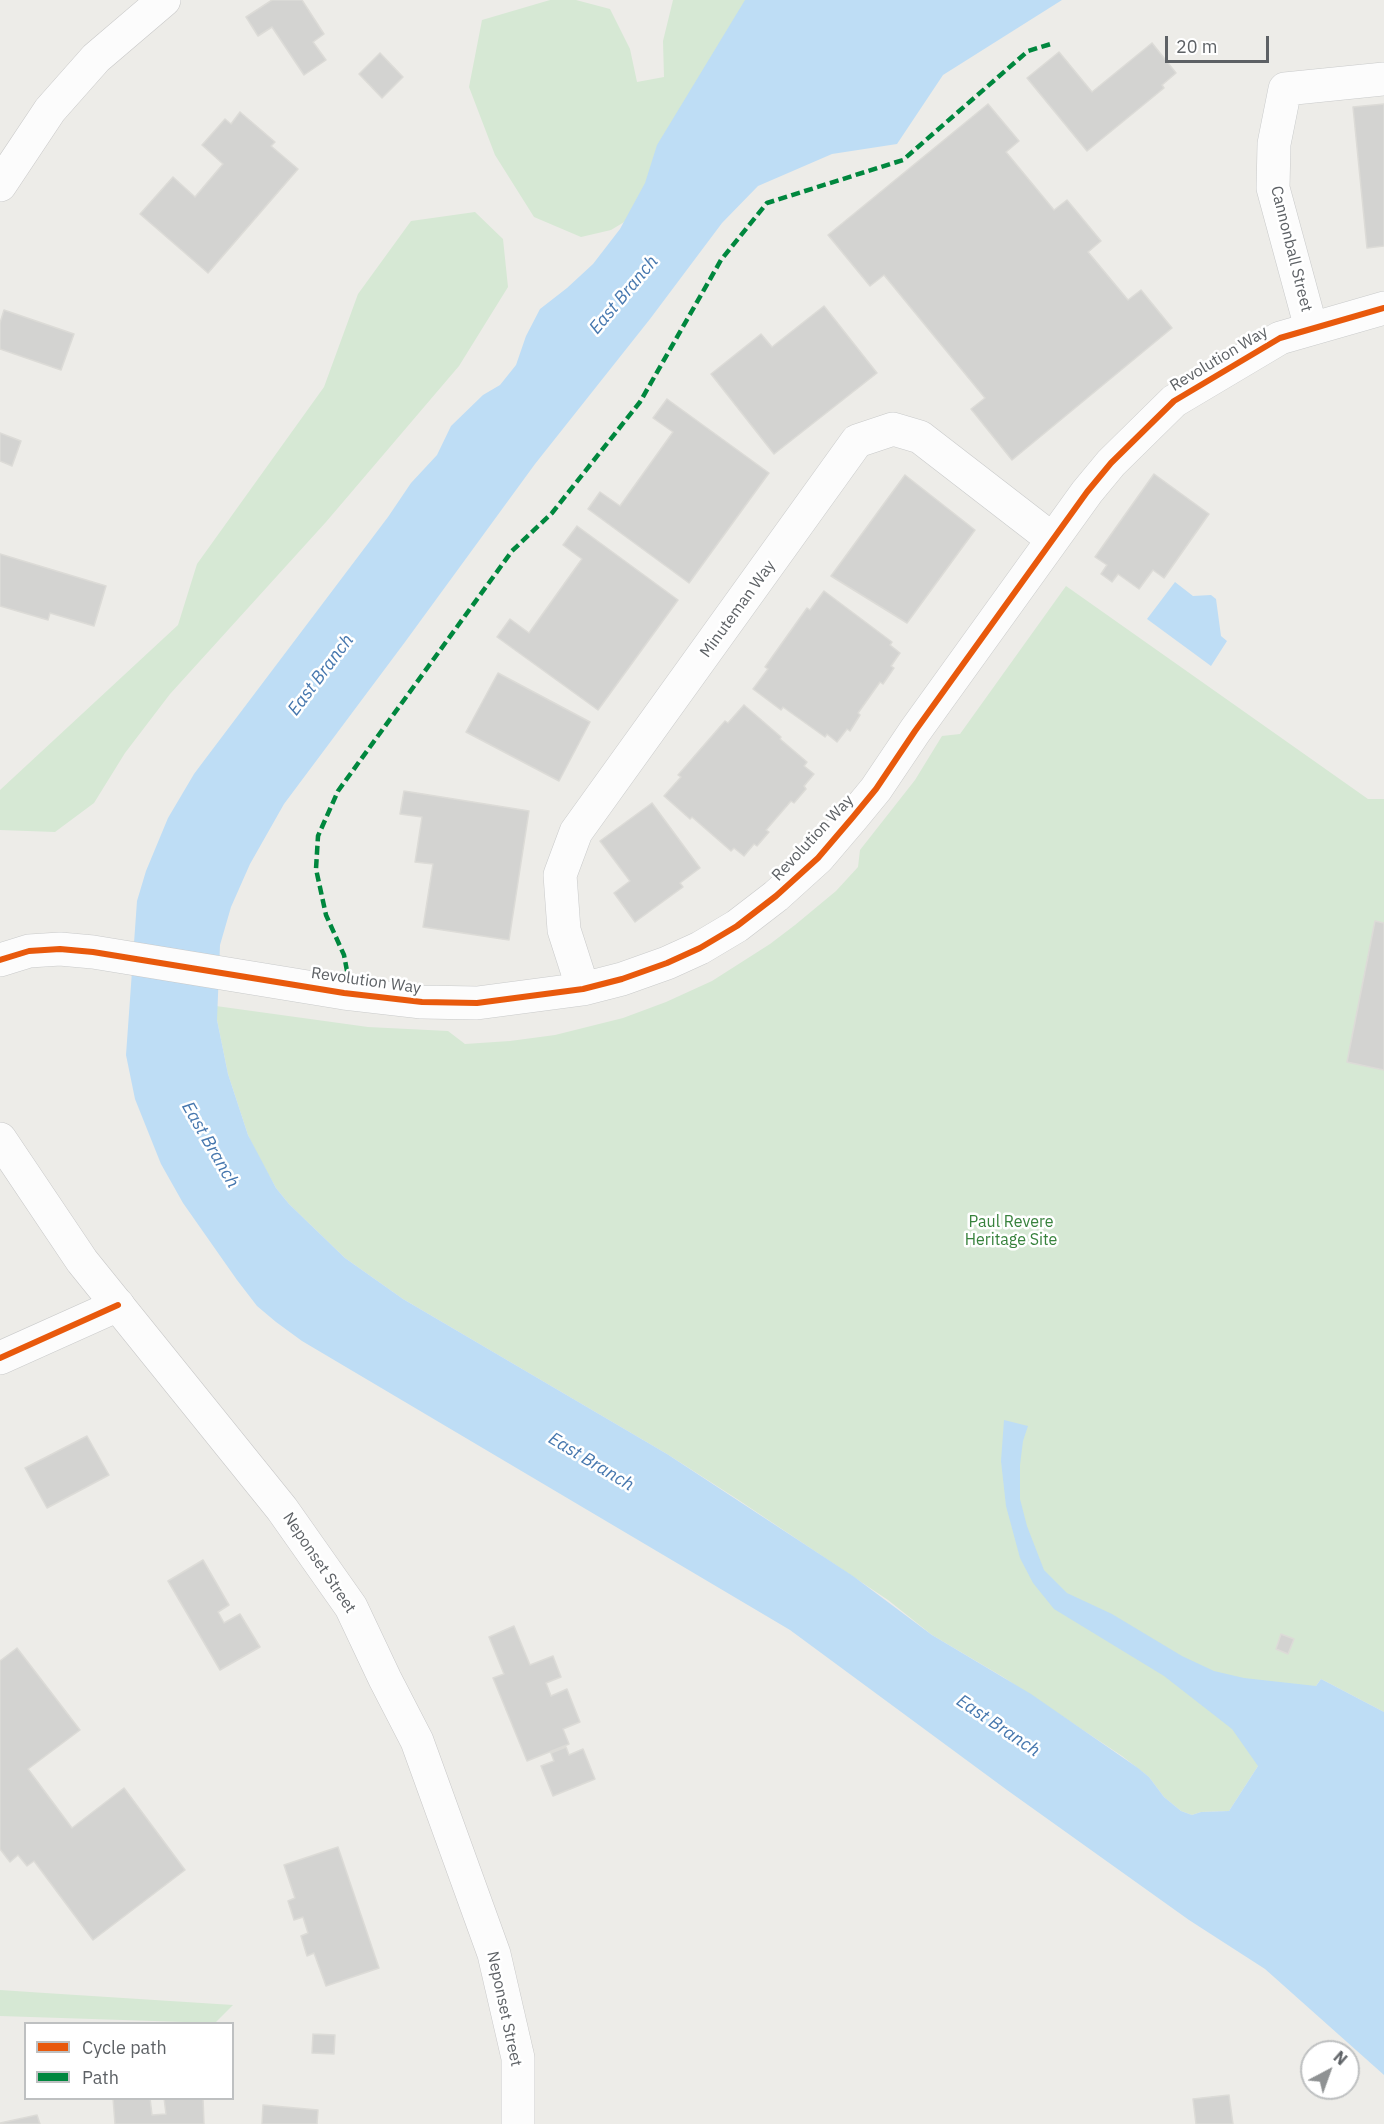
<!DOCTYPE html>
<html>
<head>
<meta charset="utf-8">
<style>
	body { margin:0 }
	#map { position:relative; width:1384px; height:2124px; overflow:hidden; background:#edece8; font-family:"IBM Plex Sans",sans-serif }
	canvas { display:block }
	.legend { position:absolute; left:24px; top:2022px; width:210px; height:78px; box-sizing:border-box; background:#fff; border:2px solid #bec0c1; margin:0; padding:8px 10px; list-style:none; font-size:18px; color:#5d6165 }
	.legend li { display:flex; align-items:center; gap:12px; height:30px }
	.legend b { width:30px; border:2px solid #bec0c1 }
	.north { position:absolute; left:1300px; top:2040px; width:60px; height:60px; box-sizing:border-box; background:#fff; border:2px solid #bec0c1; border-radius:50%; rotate:41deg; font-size:16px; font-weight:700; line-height:24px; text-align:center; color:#5d6165 }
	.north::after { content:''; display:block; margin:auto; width:21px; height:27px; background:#8f9293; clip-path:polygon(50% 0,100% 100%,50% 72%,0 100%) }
	.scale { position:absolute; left:1165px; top:36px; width:104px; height:27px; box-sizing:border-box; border:3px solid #5d6165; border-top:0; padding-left:8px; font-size:18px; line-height:21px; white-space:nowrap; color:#5d6165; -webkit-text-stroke:4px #fff; paint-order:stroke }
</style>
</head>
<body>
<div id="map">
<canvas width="1384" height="2124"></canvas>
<ul class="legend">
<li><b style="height:8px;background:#e8590c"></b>Cycle path</li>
<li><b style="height:8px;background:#00873e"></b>Path</li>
</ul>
<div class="north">N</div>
<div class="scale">20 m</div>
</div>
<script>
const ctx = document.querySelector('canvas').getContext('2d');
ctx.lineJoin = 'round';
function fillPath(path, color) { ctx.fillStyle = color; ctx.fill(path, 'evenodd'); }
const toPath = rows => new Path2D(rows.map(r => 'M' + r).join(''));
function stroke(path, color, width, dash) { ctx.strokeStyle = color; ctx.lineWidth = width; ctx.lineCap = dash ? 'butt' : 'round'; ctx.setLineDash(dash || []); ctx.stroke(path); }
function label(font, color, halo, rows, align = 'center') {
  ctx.font = font + ' "IBM Plex Sans",sans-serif'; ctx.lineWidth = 5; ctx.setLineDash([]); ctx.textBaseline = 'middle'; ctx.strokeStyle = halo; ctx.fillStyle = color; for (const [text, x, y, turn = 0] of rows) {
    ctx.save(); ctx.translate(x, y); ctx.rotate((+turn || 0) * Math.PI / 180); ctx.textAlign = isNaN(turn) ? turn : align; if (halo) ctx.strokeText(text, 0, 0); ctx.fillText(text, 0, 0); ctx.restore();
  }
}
const green = toPath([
	[550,0,576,0,610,9,630,49,637,82,664,77,663,41,673,0,786,0,664,198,611,230,581,237,534,217,495,155,469,87,482,20],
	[475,212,503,239,508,287,459,366,326,522,170,694,125,753,94,803,55,832,0,830,0,790,178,625,197,564,324,387,358,294,411,221],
	[1066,586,1368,799,1384,799,1384,1712,1321,1679,1258,1766,1229,1811,1201,1812,1192,1815,1181,1811,1164,1797,1149,1777,1122,1756,1003,1677,932,1635,888,1600,737,1499,667,1454,403,1299,345,1258,289,1204,276,1188,257,1154,248,1135,228,1074,217,1020,216,1006,368,1027,448,1031,465,1044,510,1041,555,1035,623,1018,666,1002,712,981,770,944,795,925,836,891,858,867,860,850,915,780,942,736,960,734],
	[0,1990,45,1993,233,2005,215,2023,0,2016]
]);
const water = toPath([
	[745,0,1062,0,943,75,897,144,832,154,758,186,722,223,650,319,535,464,405,642,284,804,250,864,231,907,220,945,217,1020,228,1074,248,1135,276,1188,289,1204,345,1258,403,1299,667,1454,853,1576,932,1635,1031,1694,1138,1768,1149,1777,1164,1797,1181,1811,1192,1815,1201,1812,1229,1811,1258,1766,1232,1729,1164,1676,1054,1609,1033,1583,1020,1558,1006,1506,1001,1461,1004,1420,1028,1426,1023,1441,1020,1465,1020,1499,1027,1526,1044,1570,1067,1593,1112,1614,1182,1656,1214,1671,1244,1678,1316,1686,1321,1679,1384,1712,1384,2075,1265,1969,1189,1920,1007,1790,790,1630,302,1341,276,1322,257,1306,237,1280,183,1203,161,1164,135,1099,126,1055,137,901,146,871,168,818,194,774,209,754,388,517,411,483,437,455,451,426,483,395,500,385,516,365,526,336,540,309,567,288,593,264,620,229,645,183,657,145],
	[1175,582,1193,596,1211,595,1216,599,1221,636,1227,641,1211,666,1147,619]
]);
const building = toPath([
	[272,0,302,0,324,34,313,42,326,60,304,75,272,27,258,36,246,17,272,0],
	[1152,43,1176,73,1162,85,1164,88,1087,151,1027,78,1059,52,1092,92,1152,43],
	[380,53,403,77,382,98,359,74,380,53],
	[988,104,1019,141,1006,152,1054,210,1067,200,1101,241,1088,252,1128,300,1141,290,1172,328,1012,460,971,409,985,398,884,275,870,286,828,235,988,104],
	[1384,104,1384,246,1367,248,1353,107,1384,104],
	[240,112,275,142,271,146,298,169,208,273,140,214,173,177,195,197,223,164,202,145,225,119,231,124,240,112],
	[824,306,877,373,774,454,711,374,761,334,772,347,824,306],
	[4,310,74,334,61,370,0,349,0,323,4,310],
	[667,399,769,473,689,583,588,509,600,492,620,506,673,432,653,418,667,399],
	[0,433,21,441,12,466,0,461,0,433],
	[1154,474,1209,514,1164,578,1153,570,1139,589,1118,574,1112,582,1101,574,1107,565,1095,557,1154,474],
	[905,475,975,530,907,623,831,576,905,475],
	[577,526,678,600,598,710,497,637,510,619,529,633,582,559,563,545,577,526],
	[0,554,106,586,94,626,50,613,48,620,0,606,0,554],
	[824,591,892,642,890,645,900,653,891,666,894,668,883,684,880,682,858,713,860,715,850,731,847,729,837,742,827,734,825,737,783,707,781,710,753,689,768,669,765,667,807,608,810,610,824,591],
	[498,673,590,722,559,781,466,732,498,673],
	[744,705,781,737,780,739,807,762,804,766,814,774,804,786,806,789,794,803,791,801,766,830,769,832,757,846,754,844,744,856,734,848,731,851,692,817,690,819,664,796,681,777,678,775,725,721,728,723,744,705],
	[404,791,529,811,509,940,423,927,433,864,415,862,422,817,400,814,404,791],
	[652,803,700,868,680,883,683,887,635,922,614,893,630,881,600,841,652,803],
	[1375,921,1384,923,1384,1070,1347,1062,1375,921],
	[87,1436,109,1475,47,1508,25,1468,87,1436],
	[203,1560,229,1605,218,1612,224,1623,240,1614,260,1647,220,1670,168,1581,203,1560],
	[514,1626,530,1665,553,1656,561,1677,546,1683,551,1696,567,1689,580,1722,563,1729,569,1744,527,1761,493,1678,504,1674,489,1637,514,1626],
	[1281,1634,1294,1639,1288,1654,1276,1649,1281,1634],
	[17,1648,80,1730,28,1769,72,1828,124,1788,185,1870,93,1940,34,1861,27,1866,18,1855,10,1862,0,1849,0,1661,17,1648],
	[566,1747,569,1755,583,1749,595,1779,553,1796,541,1766,554,1761,551,1753,566,1747],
	[338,1847,379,1968,326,1986,314,1953,307,1956,301,1936,308,1933,303,1917,294,1920,288,1901,295,1898,284,1865,338,1847],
	[313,2034,335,2035,334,2054,312,2053,313,2034],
	[1229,2095,1233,2124,1196,2124,1193,2099,1229,2095],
	[113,2098,150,2098,152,2115,166,2114,164,2098,203,2098,204,2124,115,2124,113,2098],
	[263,2105,318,2110,317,2124,262,2124,263,2105],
	[37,2115,40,2124,0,2124,0,2123,37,2115]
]);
const minor = toPath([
	[1311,328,1273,188,1274,144,1285,89,1384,79],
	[0,960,29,951,60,949,93,952,344,993,422,1002,477,1003,583,989,622,979,667,963,700,948,737,926,776,896,818,858,853,817,876,789,915,731,1087,492,1111,463,1174,401,1280,338,1384,308],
	[583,989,564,930,560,875,576,832,857,441,893,429,920,437,1052,539],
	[0,1358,118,1305]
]);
const secondary = toPath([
	[0,185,50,110,96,58,164,0],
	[0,1139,82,1261,282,1509,351,1607,385,1679,417,1741,494,1954,518,2058,518,2124]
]);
const quiet = toPath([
	[347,971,344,955,326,915,316,869,318,836,338,791,512,551,552,513,640,402,721,260,767,203,903,160,1028,51,1054,43]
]);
const cycleway = toPath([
	[0,960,29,951,60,949,93,952,344,993,422,1002,477,1003,583,989,622,979,667,963,700,948,737,926,776,896,818,858,853,817,876,789,915,731,1087,492,1111,463,1174,401,1280,338,1384,308],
	[0,1358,118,1305]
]);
const streetNames = [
	["Cannonball Street",1291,249,76],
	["Revolution Way",1219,359,-31],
	["Minuteman Way",738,609,-54],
	["Revolution Way",813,838,-47],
	["Revolution Way",366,981,8],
	["Neponset Street",319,1563,56],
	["Neponset Street",504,2009,78]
];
const parkNames = [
	["Paul Revere",1011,1222],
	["Heritage Site",1011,1240]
];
const waterNames = [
	["East Branch",624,295,-50],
	["East Branch",321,675,-53],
	["East Branch",210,1145,60],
	["East Branch",591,1462,31],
	["East Branch",998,1726,34]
];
fillPath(green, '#d6e8d4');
fillPath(water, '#beddf5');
fillPath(building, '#d3d3d1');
stroke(building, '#dcdbd7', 1.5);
stroke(minor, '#c9caca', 34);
stroke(secondary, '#c8c8c8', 34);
stroke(minor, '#fcfcfc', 33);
stroke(secondary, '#fcfcfc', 33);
stroke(quiet, '#00873e', 4.5, [9, 4.5]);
stroke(cycleway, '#e8590c', 6);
label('16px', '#5d6165', '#fff', streetNames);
label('16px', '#38823d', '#fff', parkNames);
label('italic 18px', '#4677ae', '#fff', waterNames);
</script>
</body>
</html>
